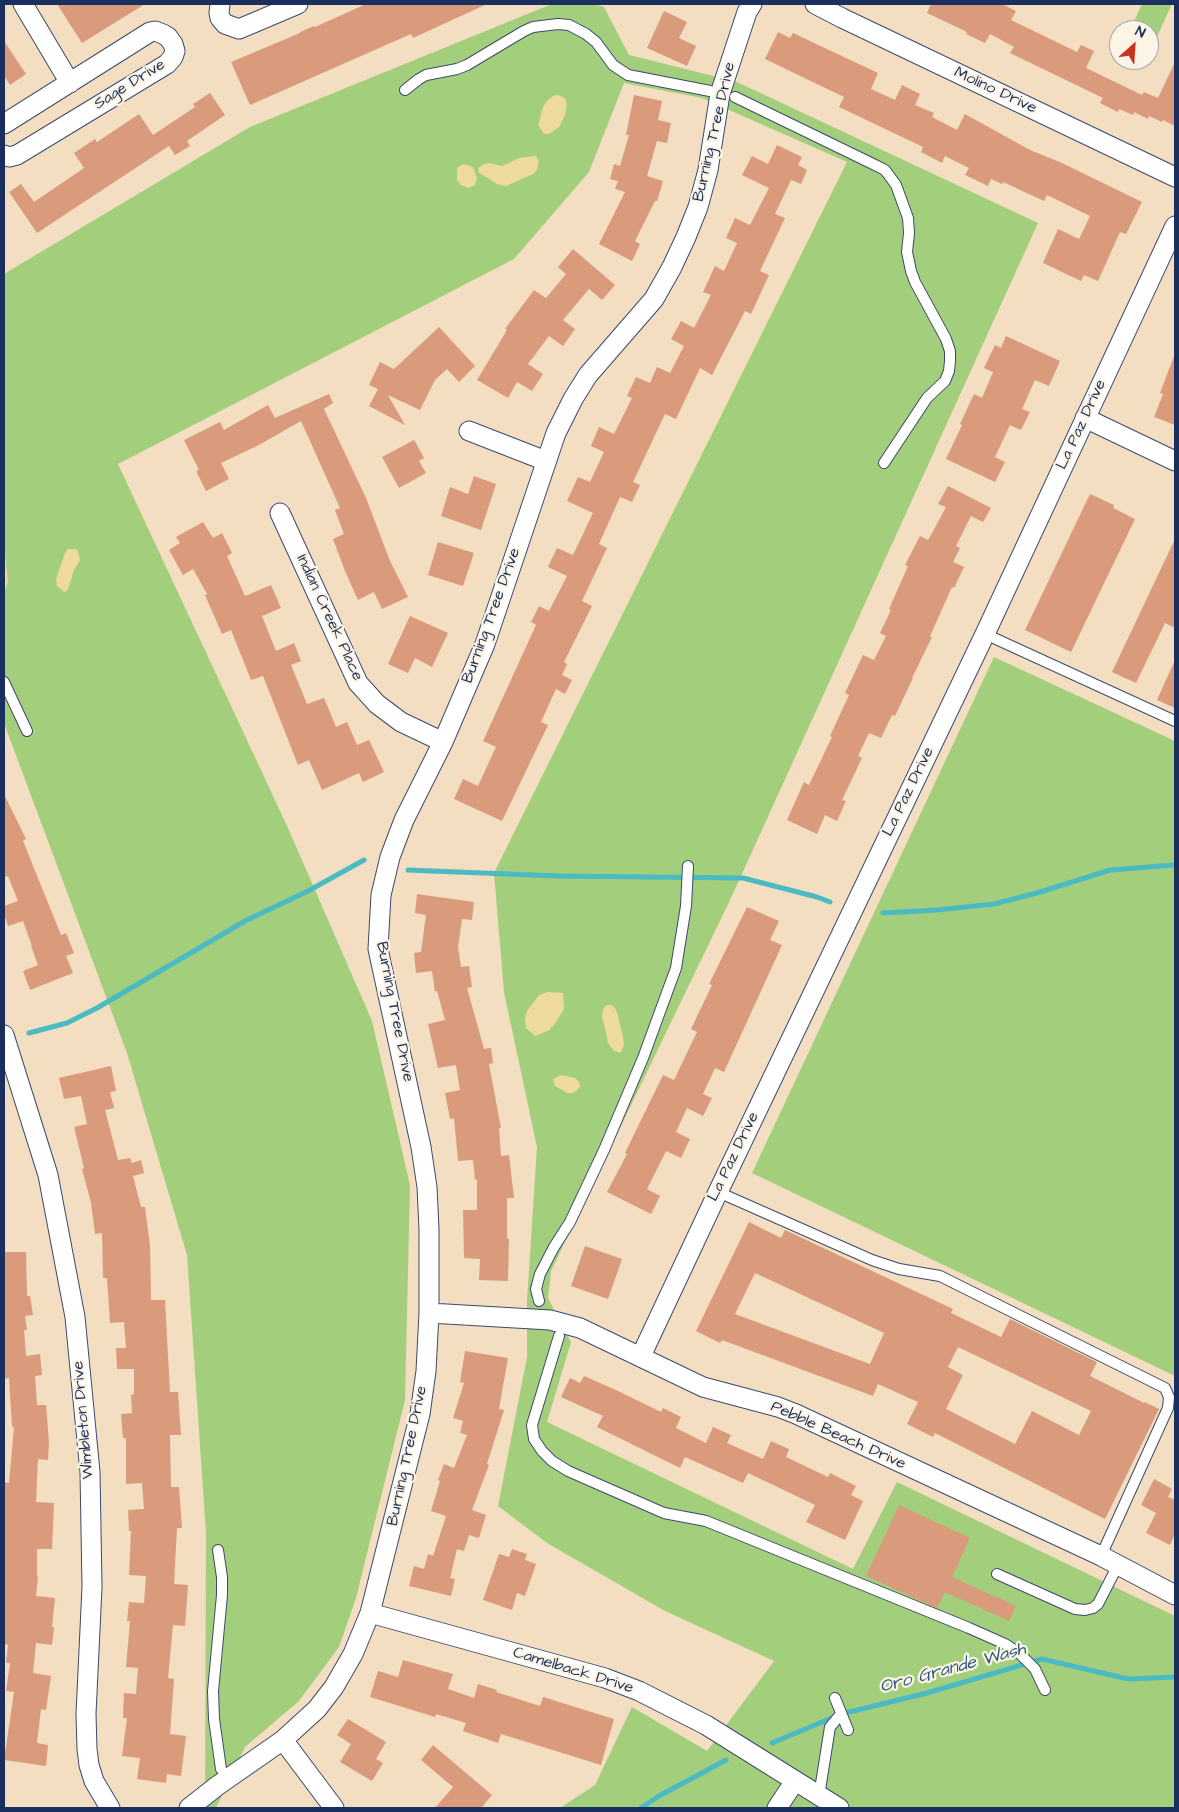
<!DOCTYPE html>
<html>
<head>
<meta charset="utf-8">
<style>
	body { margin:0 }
	#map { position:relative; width:1179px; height:1812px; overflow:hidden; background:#f3dec1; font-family:"Architects Daughter",sans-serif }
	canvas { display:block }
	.frame { position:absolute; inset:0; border:5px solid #1b2f5e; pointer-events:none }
	.north { position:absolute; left:1109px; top:20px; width:50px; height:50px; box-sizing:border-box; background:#fcf5e5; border:1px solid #a2a6af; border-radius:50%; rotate:26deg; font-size:14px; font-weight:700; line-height:20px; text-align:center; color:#1b2f5e }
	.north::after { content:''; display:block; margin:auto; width:18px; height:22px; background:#c8321e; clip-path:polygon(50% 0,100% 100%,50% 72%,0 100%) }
</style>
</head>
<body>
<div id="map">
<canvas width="1179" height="1812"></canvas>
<div class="frame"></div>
<div class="north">N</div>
</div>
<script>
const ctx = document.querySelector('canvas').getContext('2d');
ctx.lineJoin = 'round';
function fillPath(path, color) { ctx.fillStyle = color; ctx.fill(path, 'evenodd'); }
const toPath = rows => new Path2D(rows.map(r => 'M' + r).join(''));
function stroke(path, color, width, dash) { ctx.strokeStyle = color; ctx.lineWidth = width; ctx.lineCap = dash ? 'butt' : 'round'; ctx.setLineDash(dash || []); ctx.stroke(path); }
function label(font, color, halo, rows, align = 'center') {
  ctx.font = font + ' "Architects Daughter",sans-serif'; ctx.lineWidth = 4.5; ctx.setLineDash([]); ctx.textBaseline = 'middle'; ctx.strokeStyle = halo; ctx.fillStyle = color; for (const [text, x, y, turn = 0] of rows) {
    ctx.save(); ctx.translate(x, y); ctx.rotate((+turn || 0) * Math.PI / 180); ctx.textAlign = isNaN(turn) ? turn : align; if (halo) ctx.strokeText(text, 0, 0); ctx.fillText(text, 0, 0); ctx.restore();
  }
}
const green = toPath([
	[552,4,593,4,604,7,629,55,737,82,1038,223,731,898,551,1271,548,1298,571,1342,547,1422,853,1569,897,1482,1175,1616,1175,1808,560,1808,595,1785,632,1707,707,1751,774,1661,665,1611,547,1543,498,1506,527,1357,527,1301,537,1147,504,992,494,873,847,162,702,98,624,83,589,172,514,259,118,464,288,828,372,1021,410,1185,405,1400,356,1598,339,1647,299,1701,245,1747,216,1808,205,1808,206,1533,187,1255,127,1053,4,723,4,274,250,127],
	[1142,4,1172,4,1149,54,1149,30,1130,30],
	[994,657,1175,741,1175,1376,752,1173]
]);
const sand = toPath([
	[558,95,565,98,567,104,565,115,559,127,549,134,544,134,538,125,543,107,547,101,553,96],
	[536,156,539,161,537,170,533,174,506,186,497,184,478,172,479,167,485,164,489,163,502,166,519,158],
	[464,164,473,167,477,178,475,185,469,188,461,185,457,180,457,168],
	[4,545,8,582,4,593],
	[68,549,76,549,78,551,80,560,74,570,68,590,64,592,57,586,56,579,65,553],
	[548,992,563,993,564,1009,554,1025,548,1031,535,1036,526,1028,525,1018,527,1011,539,995],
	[607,1005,611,1005,615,1008,618,1016,623,1037,624,1045,621,1053,614,1051,608,1043,606,1032,602,1017,603,1009],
	[561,1075,575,1078,579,1082,580,1087,577,1090,573,1093,567,1093,555,1086,553,1079]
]);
const stream = toPath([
	[408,870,558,876,743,878,817,897,830,902],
	[883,913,937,910,994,904,1037,893,1110,870,1175,865],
	[29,1033,67,1023,97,1008,245,921,308,891,364,860],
	[772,1743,841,1714,927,1693,1042,1659,1128,1679,1175,1677],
	[641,1808,659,1796,726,1760]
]);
const building = toPath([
	[57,4,145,4,82,43],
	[366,4,487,4,413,38,411,34,250,105,231,62,300,33,300,32,314,26,315,27],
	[931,4,1002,4,1016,11,1011,20,1077,52,1081,45,1094,51,1086,68,1142,95,1144,92,1158,98,1175,62,1175,126,1163,120,1162,122,1149,116,1148,119,1134,112,1133,115,1119,109,1118,112,1100,103,1103,98,1010,53,1014,47,990,34,985,43,966,34,967,32,927,13],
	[664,11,687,22,679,38,696,46,687,66,647,48],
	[778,32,790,38,793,33,878,73,871,89,895,100,902,85,920,94,915,105,934,113,932,117,957,130,965,114,1030,150,1062,163,1142,202,1126,234,1120,232,1098,281,1084,275,1081,281,1043,263,1058,229,1079,239,1090,216,1047,195,1044,201,1003,182,1002,184,991,179,988,186,965,175,969,168,945,156,942,163,921,152,923,147,839,107,844,97,765,59],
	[4,41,26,74,10,85,4,76],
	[210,93,225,115,187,141,190,146,175,155,169,146,37,233,9,192,21,184,34,202,84,168,74,153,95,139,97,142,139,114,153,135,195,107,193,104],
	[634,95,662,101,658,120,671,123,667,143,657,141,647,176,663,181,657,201,655,201,635,241,640,244,632,261,599,244,625,192,615,189,618,181,610,179,614,164,620,166,629,135,626,135],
	[777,145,802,157,798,165,807,170,801,184,791,180,775,214,785,218,760,271,769,275,751,314,745,311,712,375,700,368,676,419,665,414,633,482,640,485,632,502,620,497,599,544,607,548,582,601,592,606,564,662,567,664,562,675,572,680,565,694,556,689,541,722,548,725,502,821,454,799,463,779,478,786,496,747,483,741,536,625,531,622,539,606,549,611,567,576,548,567,557,548,573,555,593,513,567,501,578,477,590,482,604,452,591,446,599,427,614,434,632,398,627,396,636,377,650,383,657,367,670,373,684,346,671,339,681,321,694,328,711,295,703,292,715,266,724,271,737,243,726,238,735,218,750,225,769,188,742,175,752,156,768,164],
	[573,249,615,285,602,300,589,289,563,320,575,329,563,346,549,336,528,364,543,374,532,391,517,382,508,398,477,380,507,330,505,329,534,290,546,298,566,274,558,267],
	[439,327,475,366,459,382,447,369,435,380,420,410,388,395,405,425,369,406,378,389,369,385,380,362,394,369],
	[1006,336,1060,361,1049,386,1035,380,1022,409,1030,412,1021,430,1010,425,995,457,1005,462,995,482,946,459,962,425,960,424,974,394,982,398,993,372,984,368,995,345,1001,348],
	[1174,356,1175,356,1175,425,1154,417,1163,394,1160,393],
	[329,394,333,403,324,409,366,498,390,561,408,597,382,609,374,592,358,600,345,571,333,539,344,534,335,510,340,508,301,421,259,445,221,463,229,479,206,491,196,471,199,470,184,440,220,422,224,430,268,405,275,418],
	[414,440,424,458,419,461,426,473,399,488,382,457],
	[474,476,496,484,481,530,441,516,450,487,468,494],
	[948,486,991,508,983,522,971,516,956,546,960,548,953,562,964,567,954,588,952,587,930,636,932,637,912,678,913,678,895,716,892,715,881,738,869,733,858,756,862,758,842,800,846,801,837,821,825,815,817,834,787,820,804,782,809,785,832,737,830,736,849,695,845,693,863,655,874,660,886,636,880,633,891,610,889,609,908,566,905,565,920,536,928,540,931,535,946,507,938,504],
	[1090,494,1114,505,1113,508,1135,519,1071,652,1025,630],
	[203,522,213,538,222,533,232,553,227,556,245,596,271,585,281,608,262,616,276,651,294,643,301,661,291,665,307,704,324,698,336,727,347,722,357,745,369,740,384,772,363,782,359,773,322,790,309,760,298,765,263,676,251,680,231,630,222,634,205,595,207,594,193,569,183,575,169,550,180,543,176,537],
	[1175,539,1175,628,1165,623,1136,683,1112,672],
	[438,542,474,553,463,586,428,575],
	[410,616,448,633,432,667,415,658,408,673,388,664],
	[1175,660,1175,708,1157,700],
	[4,794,26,839,23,841,61,935,66,933,74,953,66,956,73,973,30,990,23,971,38,965,31,946,32,946,23,921,8,926,4,914,4,906,18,901,8,876,4,877],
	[417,894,474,902,472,920,462,919,458,947,461,967,469,966,472,987,467,988,484,1049,491,1048,493,1063,489,1064,501,1128,499,1128,501,1156,509,1155,514,1198,507,1198,507,1238,509,1239,508,1281,479,1280,480,1259,464,1258,463,1210,477,1210,477,1179,475,1180,473,1160,458,1161,454,1118,450,1119,445,1093,460,1090,456,1065,438,1068,428,1024,445,1020,437,991,435,992,432,971,416,973,414,953,421,952,426,915,415,913],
	[747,907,779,921,770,940,782,945,724,1072,715,1068,703,1094,712,1098,703,1116,687,1108,676,1132,690,1139,681,1158,666,1151,647,1189,660,1196,651,1214,607,1192,627,1154,625,1153,663,1075,674,1080,697,1032,691,1029,712,985,709,984],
	[111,1066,116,1091,110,1092,114,1108,105,1110,118,1160,130,1158,132,1163,141,1160,144,1173,133,1176,141,1207,145,1207,150,1246,151,1300,165,1300,170,1392,178,1392,181,1435,170,1435,171,1487,179,1487,182,1528,177,1528,174,1584,188,1585,185,1626,173,1625,168,1678,174,1679,170,1734,186,1736,181,1776,167,1774,166,1783,137,1779,140,1758,122,1756,127,1718,123,1718,124,1693,136,1694,138,1668,126,1667,130,1621,127,1621,129,1602,144,1603,146,1576,129,1575,131,1531,129,1531,128,1510,144,1509,142,1483,126,1484,126,1438,123,1438,121,1414,132,1413,131,1395,134,1394,134,1369,117,1369,116,1348,126,1348,124,1322,110,1323,107,1278,103,1278,102,1233,95,1234,91,1203,82,1169,84,1168,74,1127,87,1124,81,1096,64,1099,59,1078],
	[749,1222,781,1238,785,1230,953,1309,951,1313,1001,1337,1010,1319,1097,1362,1090,1376,1144,1403,1145,1402,1159,1409,1105,1519,935,1433,933,1437,907,1424,918,1402,878,1384,873,1396,722,1340,720,1343,696,1331],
	[755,1273,884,1333,870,1364,735,1314],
	[958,1347,1091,1411,1079,1435,1032,1411,1015,1444,946,1409,963,1375,948,1367],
	[585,1246,622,1259,608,1299,571,1286],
	[4,1252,26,1252,27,1296,30,1296,33,1315,25,1316,27,1330,24,1330,26,1356,40,1354,42,1375,35,1376,37,1405,46,1405,49,1442,48,1460,38,1459,36,1502,54,1503,52,1549,37,1549,37,1577,38,1577,36,1596,55,1598,52,1627,54,1627,52,1645,36,1643,33,1673,51,1676,46,1710,41,1709,37,1743,48,1745,46,1766,4,1760,14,1692,6,1691,10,1663,6,1663,8,1645,4,1644,4,1482,9,1483,14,1427,12,1427,9,1378,4,1379],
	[465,1351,508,1358,499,1409,504,1410,487,1464,489,1465,472,1510,486,1515,479,1538,469,1535,464,1551,457,1549,450,1578,455,1579,451,1596,409,1586,414,1566,424,1569,428,1554,433,1556,446,1516,431,1511,440,1481,438,1480,444,1464,454,1468,467,1435,460,1433,463,1421,453,1418,464,1383,460,1382],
	[584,1376,616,1390,661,1412,663,1408,681,1417,676,1428,706,1443,713,1427,731,1435,727,1443,763,1459,771,1441,789,1449,786,1457,828,1477,830,1473,856,1486,851,1495,863,1501,845,1540,806,1522,815,1505,748,1473,743,1483,685,1457,680,1468,597,1427,603,1416,561,1397,570,1378,580,1383],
	[1154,1479,1172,1489,1168,1497,1175,1500,1175,1534,1170,1545,1146,1533,1156,1513,1141,1505],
	[899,1505,970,1538,952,1577,1016,1606,1009,1621,945,1592,937,1608,866,1576],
	[512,1549,527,1554,525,1560,536,1564,525,1596,517,1593,512,1610,483,1600,499,1554,509,1557],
	[403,1660,453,1674,448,1689,474,1698,478,1684,497,1690,496,1692,540,1706,543,1697,614,1719,601,1765,501,1734,498,1743,463,1731,466,1723,436,1714,435,1717,370,1697,378,1671,398,1677],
	[348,1719,386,1742,376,1759,383,1763,372,1781,340,1762,351,1744,337,1735],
	[433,1745,492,1795,481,1808,435,1808,453,1787,421,1760]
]);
const lane = toPath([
	[405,90,419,79,426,75,457,69,467,65,524,31,533,27,558,24,569,25,586,34,596,42,613,65,628,75,710,91],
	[735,97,873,164,885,170,896,185,908,218,909,233,907,252,911,271,915,282,946,339,950,351,950,361,949,371,945,381,927,398,884,463],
	[985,634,1175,721],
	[4,682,27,731],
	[718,1192,872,1260,899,1269,940,1276,1165,1388,1169,1397,1168,1408,1101,1556],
	[539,1301,536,1289,540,1274,554,1247,570,1222,604,1150,643,1058,676,968,686,906,688,866],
	[559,1336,532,1425,534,1439,542,1451,552,1461,568,1471,664,1513,706,1521,969,1628,1005,1644,1020,1654,1035,1669,1045,1690],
	[218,1550,222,1577,222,1595,213,1691,214,1719,221,1769],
	[997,1574,1075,1609,1085,1610,1093,1608,1098,1604,1118,1565],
	[835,1698,848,1730],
	[819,1796,830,1727,841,1714]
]);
const street = toPath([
	[23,4,70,83],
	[220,4,219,13,220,18,225,24,239,29,298,4],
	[815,4,842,18,1175,177],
	[4,124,150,32,155,31,163,34,168,37,173,44,175,51,173,57,167,64,17,155,9,157,4,155],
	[1085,418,1175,461],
	[469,431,546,461],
	[280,513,358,683,377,704,401,722,443,742],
	[4,1035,48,1175,75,1317,90,1472,92,1587,86,1714,87,1749,89,1765,94,1781,110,1808],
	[429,1313,550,1320,580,1328,703,1387,778,1407,796,1414,1101,1556,1175,1595],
	[641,1356,718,1192,985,634,1175,226],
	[370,1613,605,1678,639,1691,706,1725,839,1808],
	[283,1740,334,1808],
	[189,1808,217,1786,283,1740,317,1709,334,1687,353,1654,370,1613,420,1414,426,1371,429,1313,429,1229,427,1187,421,1147,378,949,381,895,390,857,404,820,443,742,485,644,556,433,573,399,588,375,654,299,672,267,686,237,698,207,708,170,720,94,747,12,752,4],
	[777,1808,795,1781]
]);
const streetNames = [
	["Sage Drive",130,85,-32],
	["Molino Drive",995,91,25],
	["Burning Tree Drive",715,132,-77],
	["La Paz Drive",1082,425,-65],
	["Burning Tree Drive",492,616,-70],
	["Indian Creek Place",329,618,65],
	["La Paz Drive",909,792,-64],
	["Burning Tree Drive",394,1012,79],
	["La Paz Drive",734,1157,-64],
	["Wimbleton Drive",84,1420,-95],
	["Pebble Beach Drive",838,1436,24],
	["Burning Tree Drive",408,1456,-78],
	["Camelback Drive",573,1671,17]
];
const waterNames = [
	["Oro Grande Wash",953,1669,-15]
];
fillPath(green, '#a3ce7b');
fillPath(sand, '#eeda9e');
stroke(stream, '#4bbac2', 5);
fillPath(building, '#d99b7c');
stroke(lane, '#3b496d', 12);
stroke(street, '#3b496d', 21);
stroke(lane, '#fff', 10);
stroke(street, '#fff', 19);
label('16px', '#1b2f5e', '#fcf5e5', streetNames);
label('italic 18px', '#29597c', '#fcf5e5', waterNames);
</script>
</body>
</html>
